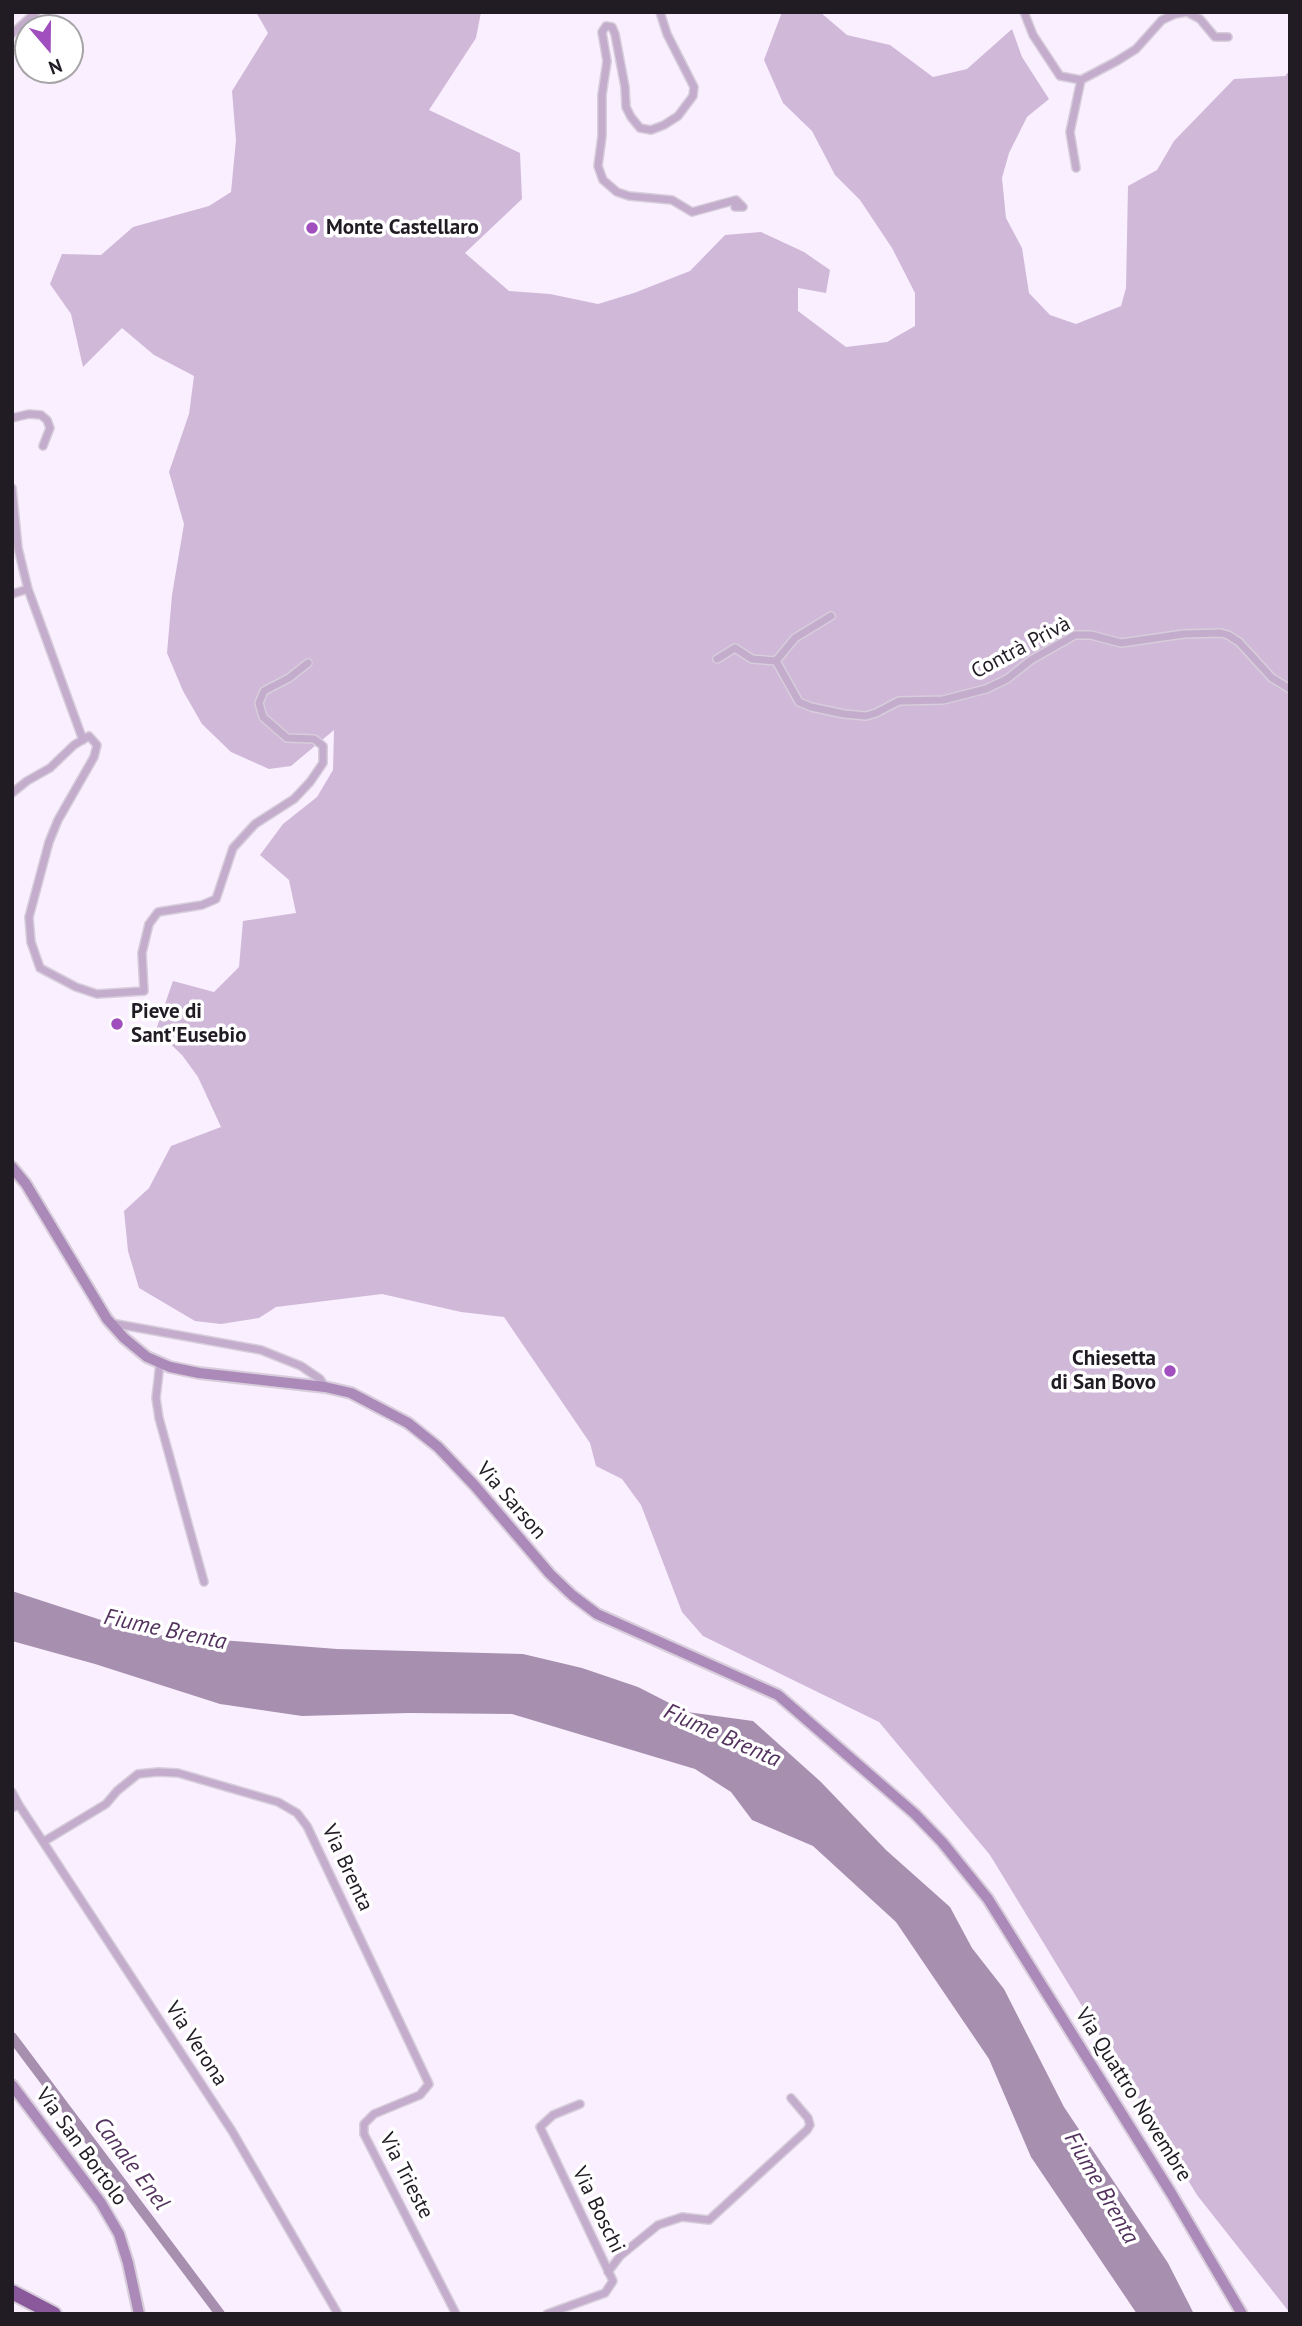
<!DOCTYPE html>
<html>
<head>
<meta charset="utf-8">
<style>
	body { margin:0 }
	#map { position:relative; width:1302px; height:2326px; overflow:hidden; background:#faeffe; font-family:"PT Sans",sans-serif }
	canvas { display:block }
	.frame { position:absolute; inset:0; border:14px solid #211b24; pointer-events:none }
	.north { position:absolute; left:14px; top:14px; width:70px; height:70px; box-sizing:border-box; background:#fff; border:2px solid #a6a4a7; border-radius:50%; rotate:160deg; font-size:19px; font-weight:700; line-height:28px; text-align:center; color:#211b24 }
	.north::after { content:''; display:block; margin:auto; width:24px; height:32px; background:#a14fbe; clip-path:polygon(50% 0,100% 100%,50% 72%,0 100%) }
</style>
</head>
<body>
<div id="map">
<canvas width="1302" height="2326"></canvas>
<div class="frame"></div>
<div class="north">N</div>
</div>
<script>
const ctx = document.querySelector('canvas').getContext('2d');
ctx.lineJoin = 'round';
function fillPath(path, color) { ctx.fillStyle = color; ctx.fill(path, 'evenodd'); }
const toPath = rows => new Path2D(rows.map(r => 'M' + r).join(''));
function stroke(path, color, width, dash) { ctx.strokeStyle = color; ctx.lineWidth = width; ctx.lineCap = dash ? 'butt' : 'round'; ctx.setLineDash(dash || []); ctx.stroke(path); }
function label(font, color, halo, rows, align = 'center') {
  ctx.font = font + ' "PT Sans",sans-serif'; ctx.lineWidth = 7; ctx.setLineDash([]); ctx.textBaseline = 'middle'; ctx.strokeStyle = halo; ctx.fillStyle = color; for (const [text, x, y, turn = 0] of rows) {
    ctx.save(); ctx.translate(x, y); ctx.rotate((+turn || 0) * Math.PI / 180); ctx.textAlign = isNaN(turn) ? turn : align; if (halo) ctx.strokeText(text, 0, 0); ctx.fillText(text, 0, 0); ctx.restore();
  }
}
const forest = toPath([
	[256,12,481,12,476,38,429,110,520,153,522,199,465,253,509,291,550,294,598,304,634,293,690,271,725,235,761,232,804,252,830,270,826,293,798,288,798,311,846,347,887,342,915,326,915,293,892,248,860,200,835,175,812,131,783,103,764,60,782,12,820,12,847,35,890,45,933,77,967,69,1012,29,1022,57,1049,99,1027,117,1009,153,1002,178,1006,218,1022,248,1029,293,1050,315,1076,324,1121,306,1126,288,1128,186,1157,170,1174,141,1234,79,1285,76,1290,70,1290,2313,1197,2195,990,1855,879,1722,703,1636,682,1612,641,1505,622,1479,596,1466,590,1443,504,1317,461,1312,382,1294,276,1307,259,1318,221,1324,195,1321,139,1288,128,1251,124,1211,149,1188,171,1146,221,1127,198,1077,182,1055,156,1030,173,981,214,992,239,967,243,921,296,913,289,880,260,855,283,824,317,797,333,770,334,730,291,766,269,769,231,752,202,724,183,691,167,653,172,595,184,524,169,472,189,414,194,376,154,355,122,328,83,367,71,314,50,284,62,254,101,255,133,227,209,206,231,192,236,140,232,91,268,33]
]);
const water = toPath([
	[12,1591,144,1634,337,1649,523,1654,582,1668,638,1687,687,1712,753,1721,821,1782,886,1850,950,1907,972,1948,1004,1989,1064,2107,1168,2263,1194,2314,1137,2314,1031,2157,989,2059,896,1922,813,1846,752,1820,731,1792,695,1769,512,1714,409,1713,302,1716,220,1704,95,1664,12,1641]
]);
const canal = toPath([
	[12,2037,220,2314]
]);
const street = toPath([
	[660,12,667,34,694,87,693,96,678,116,664,125,651,130,640,128,631,117,626,107,625,87,615,34,612,27,606,26,602,32,607,61,602,95,602,136,598,166,603,180,617,192,629,196,672,200,692,212,736,200,743,207,735,207],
	[1024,12,1033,35,1060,76,1081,80,1117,61,1136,49,1162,20,1175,14,1187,12],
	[1187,12,1200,19,1215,37,1228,37],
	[12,34,36,12],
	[1076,168,1070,132,1081,80],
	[12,418,29,414,41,415,47,420,50,428,43,446],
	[12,488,18,548,28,589,83,740],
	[12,594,28,589],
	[717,659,735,648,752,659,776,661],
	[776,661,799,702,811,707,844,714,866,716,876,713,899,701,943,700,986,689,1007,679,1031,660,1075,635,1091,635,1121,643,1184,634,1221,633,1228,635,1239,642,1272,678,1290,689],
	[776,661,795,638,831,616],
	[12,793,27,781,50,768,74,745,89,736,97,745,94,757,58,820,49,842,29,917,31,942,40,968,76,987,97,994,144,991,142,953,149,924,158,912,202,905,216,899,233,848,255,824,294,799,310,782,323,763,323,746,314,739,287,738,263,717,259,703,264,691,289,678,308,663],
	[111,1323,261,1350,301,1366,320,1379,325,1387],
	[160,1363,156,1398,159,1418,204,1582],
	[12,1792,19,1805],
	[12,1808,19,1805,232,2131,338,2314],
	[43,1842,106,1804,117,1791,138,1774,158,1772,178,1773,278,1802,297,1813,307,1826,429,2084,420,2095,374,2114,364,2124,364,2134,456,2314],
	[608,2272,620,2256,658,2225,682,2217,709,2220,807,2130,810,2125,808,2118,791,2098],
	[547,2314,605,2293,613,2281,540,2127,553,2115,580,2104]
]);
const secondary = toPath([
	[12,1167,26,1184,107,1319,124,1338,147,1357,170,1367,199,1373,325,1387,351,1393,408,1423,438,1447,475,1486,550,1574,572,1595,597,1614,778,1695,915,1814,942,1842,988,1899,1171,2193,1242,2314],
	[12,2085,101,2203,119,2234,128,2263,139,2314]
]);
const highway = toPath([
	[12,2292,54,2314]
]);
const markers = [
	[312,228,7,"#a14fbe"],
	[117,1024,7,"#a14fbe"],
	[1170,1371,7,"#a14fbe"]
];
const poiNames = [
	["Monte Castellaro",326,228],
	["Pieve di",131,1012],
	["Sant'Eusebio",131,1036],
	["Chiesetta",1156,1359,"right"],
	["di San Bovo",1156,1383,"right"]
];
const streetNames = [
	["Contrà Privà",1021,648,-28],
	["Via Sarson",511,1501,49],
	["Via Brenta",347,1868,65],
	["Via Verona",196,2044,57],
	["Via Quattro Novembre",1133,2095,58],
	["Via San Bortolo",81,2147,54],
	["Via Trieste",406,2176,63],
	["Via Boschi",598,2210,64]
];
const waterNames = [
	["Fiume Brenta",165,1630,12],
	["Fiume Brenta",722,1736,24],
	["Canale Enel",131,2164,53],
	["Fiume Brenta",1101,2188,60]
];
fillPath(forest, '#d0b8d9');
fillPath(water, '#a790af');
stroke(canal, '#a790af', 10);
stroke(street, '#d7cddb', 10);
stroke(secondary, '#d7cddb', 14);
stroke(highway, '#d7cddb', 18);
stroke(street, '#c3accc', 7);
stroke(secondary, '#ab89b8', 10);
stroke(highway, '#89599b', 14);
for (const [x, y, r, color] of markers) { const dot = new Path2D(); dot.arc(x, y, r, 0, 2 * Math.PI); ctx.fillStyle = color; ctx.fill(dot); stroke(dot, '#fff', 2.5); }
label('bold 21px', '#211b24', '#fff', poiNames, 'left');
label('21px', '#211b24', '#fff', streetNames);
label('italic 23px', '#53325e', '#fff', waterNames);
</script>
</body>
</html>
